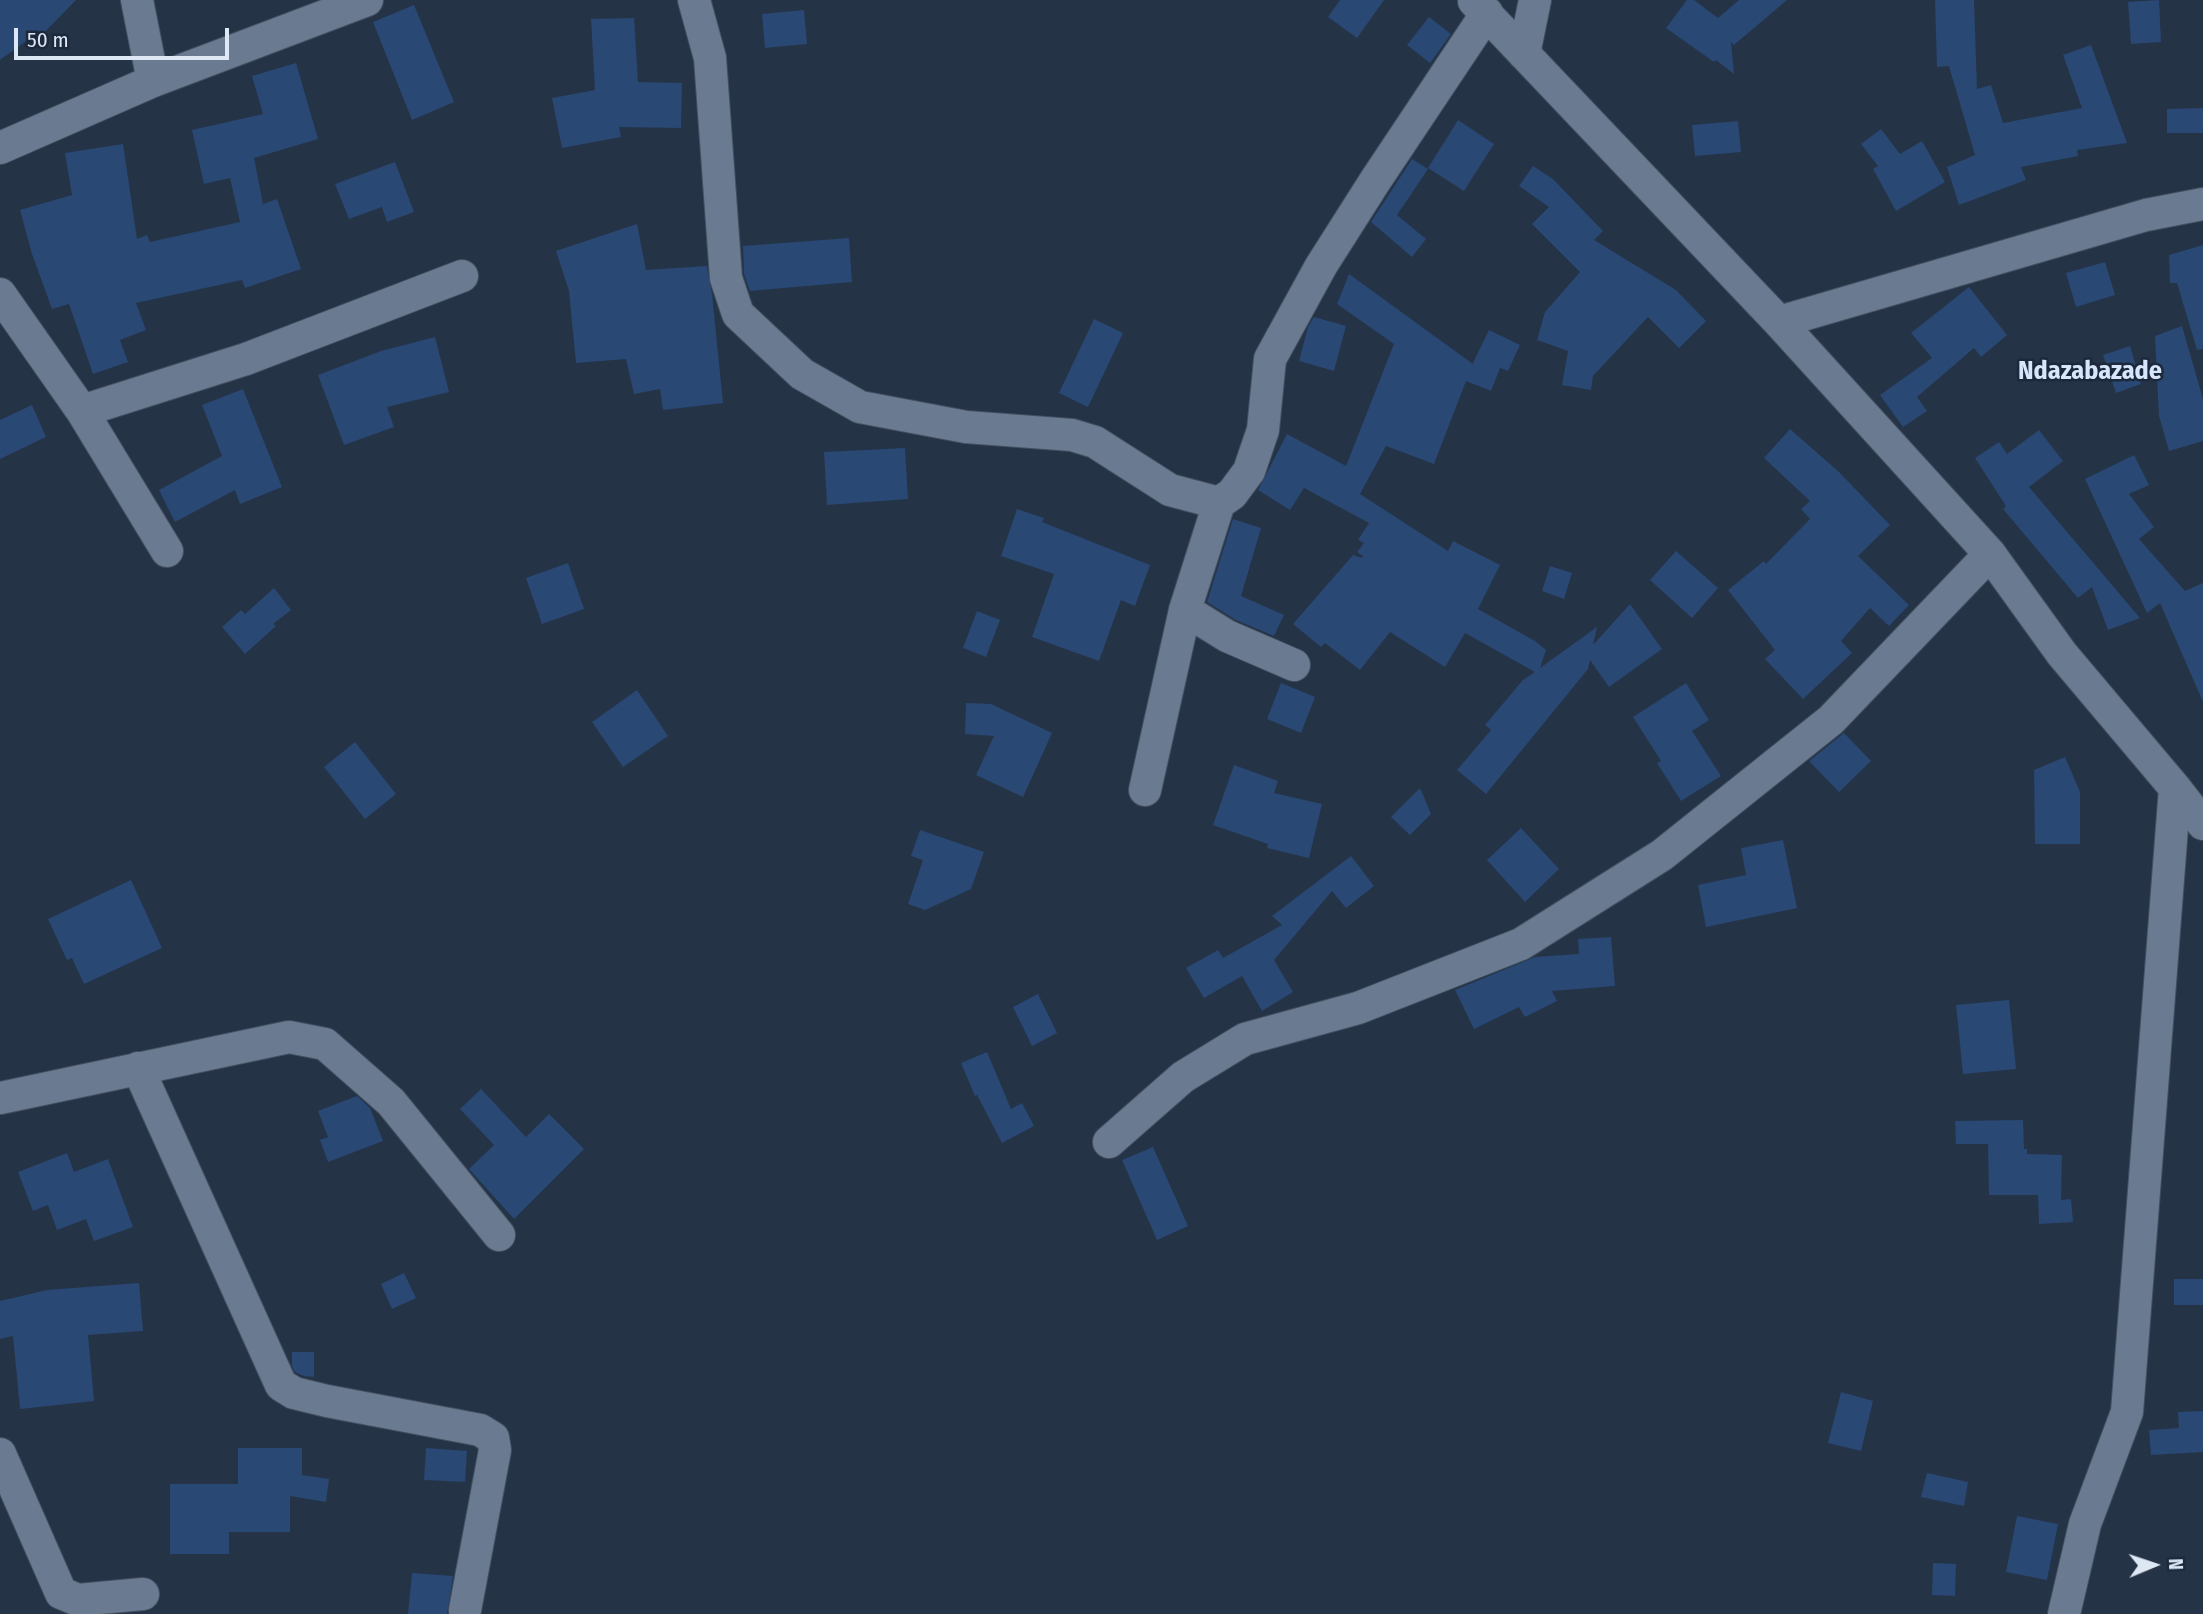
<!DOCTYPE html>
<html>
<head>
<meta charset="utf-8">
<style>
	body { margin:0 }
	#map { position:relative; width:2203px; height:1614px; overflow:hidden; background:#253347; font-family:"Fira Sans Condensed",sans-serif }
	canvas { display:block }
	.north { position:absolute; left:2119px; top:1530px; width:70px; height:70px; -webkit-text-stroke:5px #1c293c; paint-order:stroke; rotate:88deg; font-size:19px; font-weight:700; line-height:28px; text-align:center; color:#dee7f4 }
	.north::after { content:''; display:block; margin:auto; width:24px; height:32px; background:#dee7f4; clip-path:polygon(50% 0,100% 100%,50% 72%,0 100%) }
	.scale { position:absolute; left:14px; top:28px; width:215px; height:32px; box-sizing:border-box; border:4px solid #dee7f4; border-top:0; padding-left:9px; font-size:21px; line-height:24px; white-space:nowrap; color:#dee7f4; -webkit-text-stroke:5px #1c293c; paint-order:stroke }
</style>
</head>
<body>
<div id="map">
<canvas width="2203" height="1614"></canvas>
<div class="north">N</div>
<div class="scale">50 m</div>
</div>
<script>
const ctx = document.querySelector('canvas').getContext('2d');
ctx.lineJoin = 'round';
function fillPath(path, color) { ctx.fillStyle = color; ctx.fill(path, 'evenodd'); }
const toPath = rows => new Path2D(rows.map(r => 'M' + r).join(''));
function stroke(path, color, width, dash) { ctx.strokeStyle = color; ctx.lineWidth = width; ctx.lineCap = dash ? 'butt' : 'round'; ctx.setLineDash(dash || []); ctx.stroke(path); }
function label(font, color, halo, rows, align = 'center') {
  ctx.font = font + ' "Fira Sans Condensed",sans-serif'; ctx.lineWidth = 5; ctx.setLineDash([]); ctx.textBaseline = 'middle'; ctx.strokeStyle = halo; ctx.fillStyle = color; for (const [text, x, y, turn = 0] of rows) {
    ctx.save(); ctx.translate(x, y); ctx.rotate((+turn || 0) * Math.PI / 180); ctx.textAlign = isNaN(turn) ? turn : align; if (halo) ctx.strokeText(text, 0, 0); ctx.fillText(text, 0, 0); ctx.restore();
  }
}
const building = toPath([
	[0,0,76,0,37,40,33,36,0,60],
	[1340,0,1384,0,1357,38,1328,17],
	[1687,0,1694,0,1718,18,1739,0,1787,0,1734,45,1731,42,1734,74,1716,60,1714,62,1666,28],
	[1935,0,1974,0,1977,89,1991,85,2003,123,2082,108,2063,55,2091,45,2127,143,2077,150,2078,156,2021,167,2026,180,1959,205,1947,167,1975,155,1949,66,1937,67],
	[2159,0,2161,42,2131,44,2128,2],
	[414,5,454,102,412,120,373,22],
	[804,10,807,44,765,48,762,14],
	[1429,17,1451,34,1430,63,1407,45],
	[634,18,638,82,682,83,681,128,619,127,621,137,562,148,552,98,595,90,591,19],
	[296,63,318,139,254,158,263,204,277,199,301,269,245,288,242,280,136,303,146,330,120,340,128,362,93,374,69,304,52,309,32,254,20,210,72,195,65,153,123,144,137,239,147,235,150,242,240,222,230,178,204,184,192,130,263,114,252,76],
	[2203,108,2203,133,2167,133,2167,109],
	[1458,120,1494,144,1464,191,1428,168],
	[1738,121,1741,152,1695,156,1692,125],
	[1881,129,1900,154,1922,141,1945,182,1896,211,1873,169,1878,166,1861,144],
	[1412,159,1428,169,1397,215,1426,239,1412,257,1371,222],
	[395,162,414,212,387,222,382,207,349,219,335,184],
	[1533,166,1553,179,1603,231,1594,240,1676,290,1706,321,1679,348,1648,317,1593,376,1591,390,1562,385,1568,351,1537,340,1545,312,1580,272,1532,224,1549,207,1519,186],
	[637,224,646,270,707,266,712,294,723,403,663,410,660,389,634,394,626,359,576,363,569,291,556,251],
	[849,238,852,282,750,291,744,274,743,246],
	[2203,245,2203,349,2197,350,2177,283,2170,283,2169,255],
	[2105,262,2115,295,2076,307,2066,273],
	[1349,274,1473,364,1471,367,1489,330,1520,345,1508,371,1500,368,1491,391,1466,381,1434,464,1386,446,1360,494,1448,551,1453,541,1500,565,1478,609,1535,641,1546,650,1540,668,1597,627,1593,645,1630,604,1662,649,1609,687,1590,660,1588,669,1486,794,1457,770,1491,730,1485,725,1523,680,1535,672,1465,633,1445,667,1390,632,1360,670,1325,643,1321,647,1293,624,1353,555,1362,558,1363,556,1357,552,1364,543,1358,540,1369,523,1304,488,1290,510,1258,490,1287,434,1346,466,1394,344,1337,304],
	[1969,287,2007,335,1981,357,1974,348,1917,397,1927,411,1903,427,1880,395,1932,358,1911,333],
	[1314,317,1346,326,1334,371,1299,361,1308,327],
	[1094,319,1123,333,1088,407,1059,393],
	[2182,326,2203,399,2203,441,2169,451,2159,416,2155,336],
	[435,337,449,392,387,407,394,427,344,445,318,375,381,351],
	[2130,346,2141,384,2116,393,2103,355],
	[243,389,282,487,240,504,235,490,175,522,159,490,222,456,202,405],
	[32,405,46,437,0,459,0,420],
	[1790,429,1839,472,1890,525,1858,556,1909,605,1889,626,1870,608,1841,641,1852,653,1803,699,1765,659,1775,650,1728,590,1764,561,1766,564,1810,519,1801,509,1810,501,1764,458],
	[2039,430,2063,461,2029,487,2140,618,2108,630,2092,587,2078,598,2003,509,2006,506,1975,458,1999,442,2007,454],
	[905,448,908,499,827,505,824,452],
	[2134,455,2149,485,2129,494,2154,527,2139,539,2185,591,2203,583,2203,702,2160,603,2147,613,2085,479],
	[1017,509,1044,518,1042,522,1150,565,1135,606,1121,600,1099,661,1032,637,1054,574,1001,556],
	[1233,519,1261,528,1241,596,1284,615,1274,636,1236,620,1207,602],
	[1676,551,1718,588,1692,618,1650,580],
	[568,563,584,609,542,624,526,578],
	[1550,566,1572,573,1564,599,1542,591],
	[274,588,291,610,273,624,276,626,245,654,222,627,241,610,245,614],
	[977,611,1000,620,986,657,963,648],
	[1281,683,1315,697,1301,733,1267,719],
	[1686,683,1709,720,1692,731,1721,776,1681,801,1657,763,1661,761,1633,717],
	[637,690,668,736,623,767,592,722],
	[966,703,991,704,1052,733,1023,797,976,775,994,736,965,734],
	[1844,733,1871,761,1839,792,1809,761],
	[355,742,396,794,365,819,324,767],
	[2065,757,2080,792,2080,844,2035,844,2034,770],
	[1234,765,1278,781,1274,793,1322,804,1309,858,1267,848,1268,844,1213,825],
	[1420,788,1431,814,1410,835,1391,817],
	[1521,828,1559,869,1525,902,1487,860],
	[920,830,984,852,971,889,925,910,908,904,923,860,911,856],
	[1783,840,1797,908,1706,927,1698,885,1746,875,1741,848],
	[1351,856,1374,886,1346,908,1332,891,1274,960,1293,992,1262,1011,1242,976,1204,998,1186,968,1218,950,1223,958,1282,925,1272,916],
	[131,880,162,948,84,984,72,958,67,960,48,919],
	[1611,937,1615,986,1552,991,1557,1001,1525,1017,1519,1007,1474,1029,1455,990,1535,957,1579,954,1578,939],
	[1038,994,1057,1033,1032,1046,1013,1007],
	[2009,1000,2016,1069,1963,1074,1956,1005],
	[987,1052,1011,1109,1022,1103,1034,1126,1002,1143,977,1095,975,1096,961,1063],
	[481,1089,526,1137,549,1114,584,1149,514,1219,469,1169,494,1145,460,1109],
	[357,1096,370,1108,383,1141,328,1162,320,1140,328,1137,318,1111],
	[2023,1120,2024,1149,2027,1149,2027,1154,2062,1155,2061,1200,2071,1199,2073,1222,2039,1224,2038,1195,1989,1195,1988,1144,1956,1144,1955,1121],
	[1153,1147,1188,1226,1157,1240,1122,1160],
	[67,1153,74,1172,108,1159,133,1227,94,1241,86,1219,57,1230,48,1205,33,1211,18,1172],
	[404,1273,416,1298,392,1309,381,1284],
	[2174,1279,2203,1279,2203,1305,2174,1305],
	[139,1283,143,1331,88,1335,94,1401,20,1409,13,1336,0,1339,0,1301,47,1290],
	[292,1352,314,1352,314,1377,304,1376,295,1372,292,1366],
	[1841,1392,1873,1401,1861,1451,1828,1443],
	[2203,1411,2203,1452,2151,1455,2149,1430,2179,1428,2178,1412],
	[238,1448,302,1448,302,1475,329,1479,326,1502,290,1496,290,1532,229,1532,229,1554,170,1554,170,1484,238,1484],
	[426,1448,467,1451,465,1482,424,1480],
	[1927,1473,1968,1482,1964,1506,1921,1497],
	[2017,1516,2058,1524,2047,1580,2006,1572],
	[1933,1563,1956,1564,1955,1596,1932,1595],
	[412,1573,453,1576,447,1614,408,1614]
]);
const minor = toPath([
	[137,0,153,81],
	[694,0,710,58,726,278,738,314,802,374,860,407,966,427,1072,435,1095,442,1170,490,1219,503,1232,494,1249,471,1263,430,1270,359,1321,266,1375,181,1487,13],
	[1474,1,1779,322,1990,554,2062,654,2175,788,2203,824],
	[1524,54,1535,0],
	[0,148,153,81,367,0],
	[0,294,82,411,167,551],
	[1779,322,2146,215,2203,204],
	[82,411,246,359,462,276],
	[1185,610,1227,636,1294,665],
	[1145,790,1185,610,1219,503],
	[138,1068,281,1385,294,1393,327,1401,480,1430,493,1438,495,1450,465,1610],
	[0,1098,289,1037,325,1044,391,1102,499,1235],
	[1109,1142,1183,1077,1245,1039,1358,1008,1521,944,1662,855,1831,720,1990,554],
	[0,1454,61,1593,78,1600,143,1594],
	[2064,1614,2085,1524,2127,1412,2175,788]
]);
const quarterNames = [
	["Ndazabazade",2090,372]
];
fillPath(building, '#294873');
stroke(minor, '#445061', 34);
stroke(minor, '#6a7b91', 32);
label('bold 26px', '#d7e6fa', '#1c293c', quarterNames);
</script>
</body>
</html>
